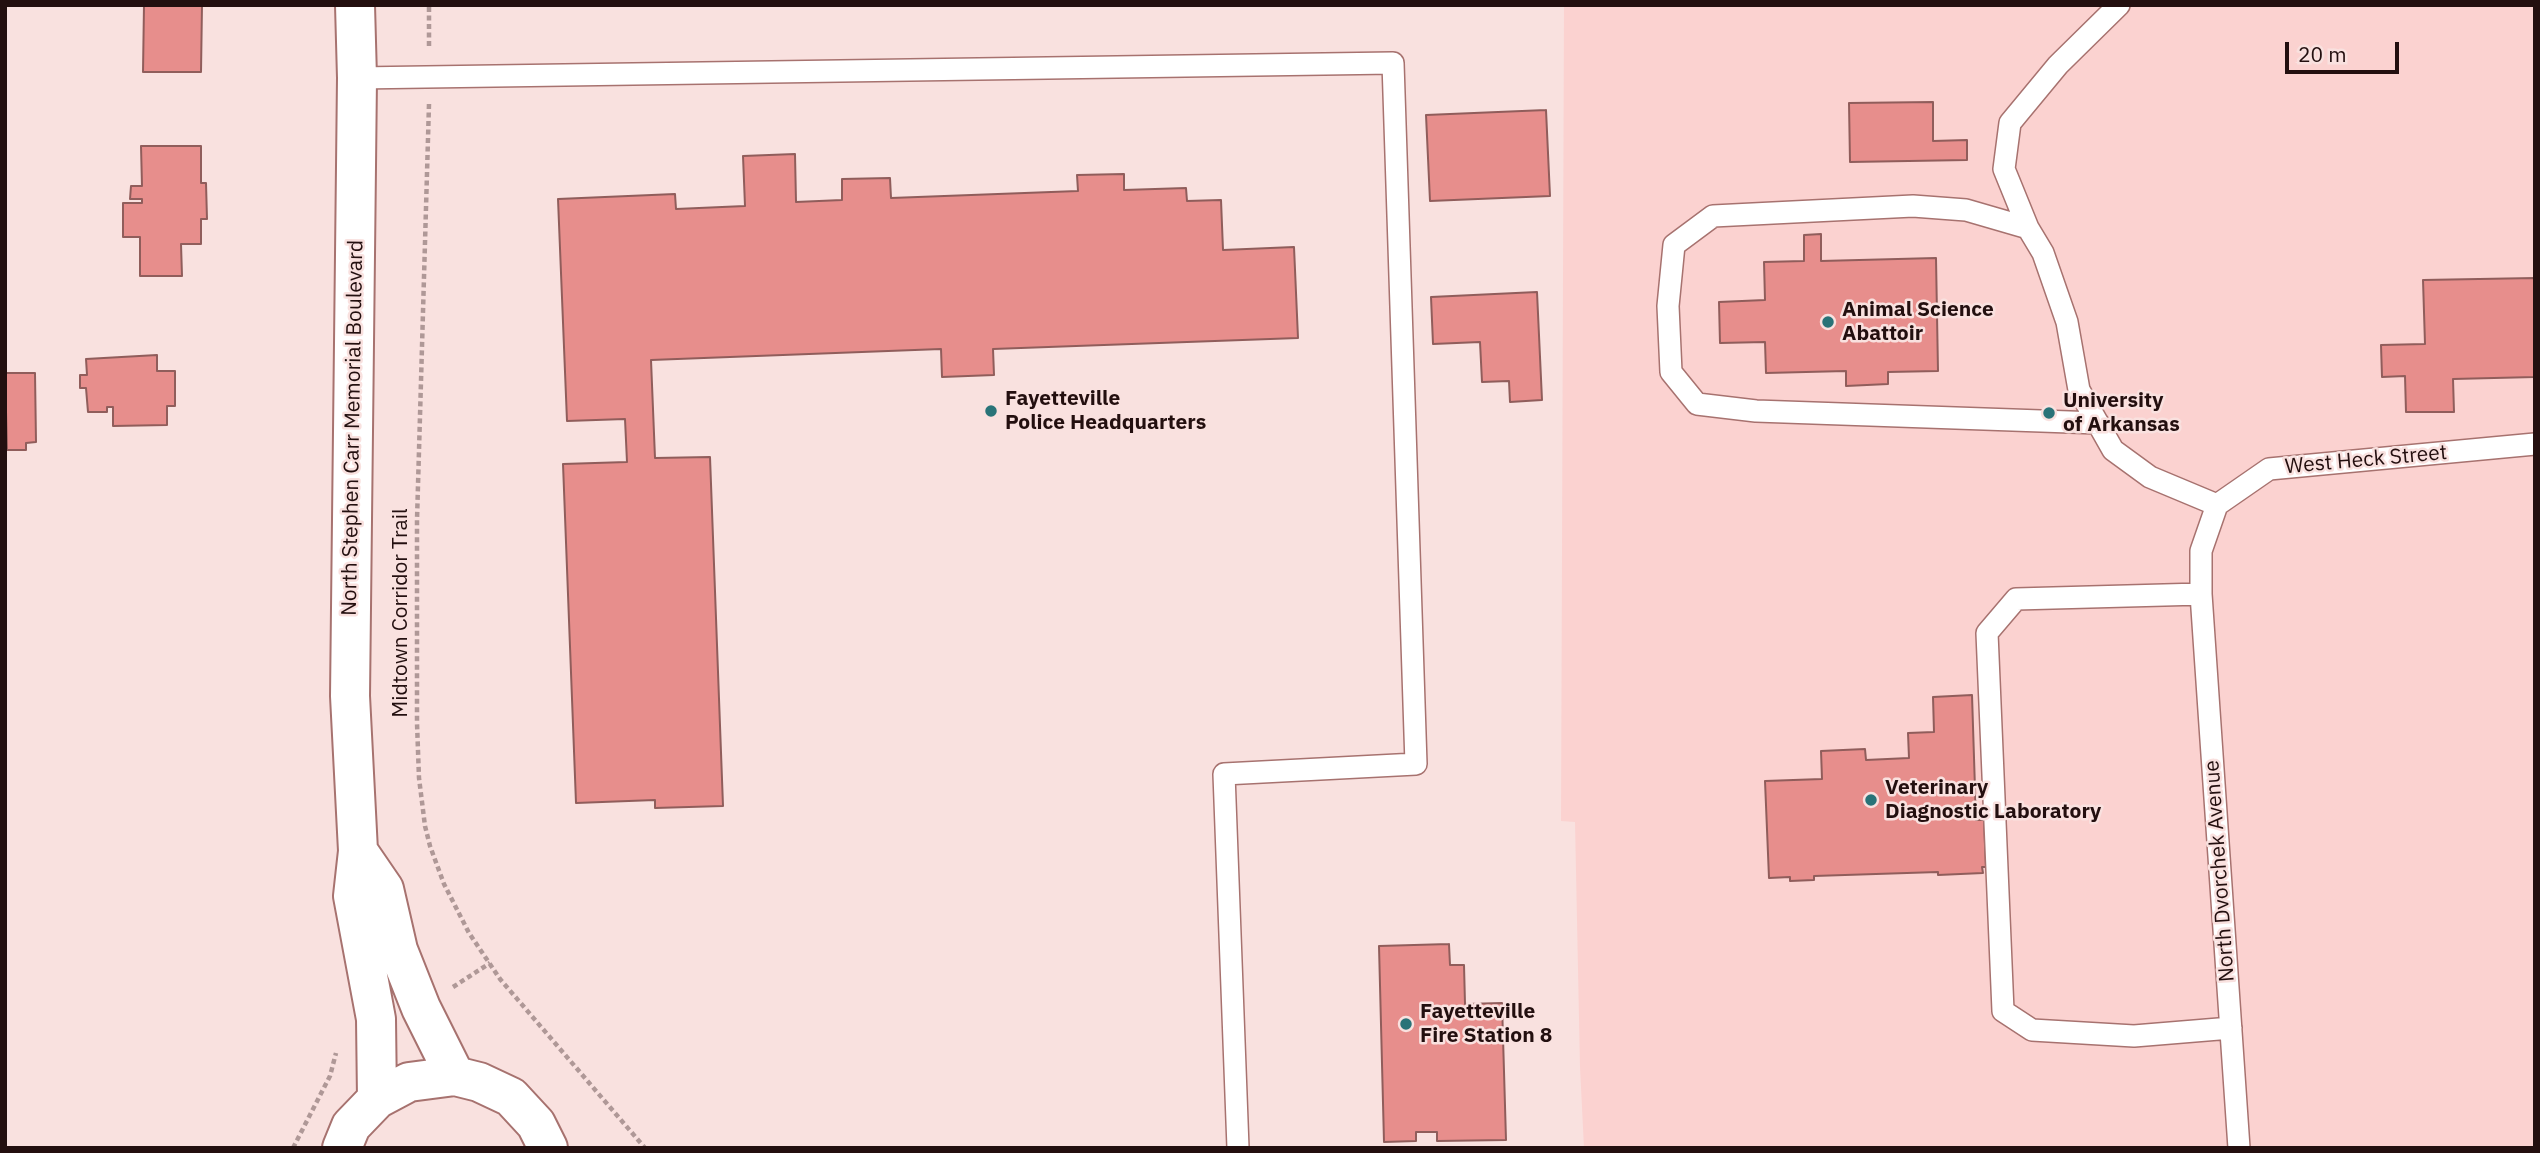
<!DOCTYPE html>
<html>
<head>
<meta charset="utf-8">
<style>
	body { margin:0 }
	#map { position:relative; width:2540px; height:1153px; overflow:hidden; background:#f9e1df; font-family:"IBM Plex Sans",sans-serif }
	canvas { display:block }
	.frame { position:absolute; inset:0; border:7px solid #230f0f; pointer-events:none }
	.scale { position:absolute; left:2285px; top:42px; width:114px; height:32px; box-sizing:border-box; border:4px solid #230f0f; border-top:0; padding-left:9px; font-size:21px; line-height:24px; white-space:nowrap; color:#230f0f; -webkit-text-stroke:5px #f9e1df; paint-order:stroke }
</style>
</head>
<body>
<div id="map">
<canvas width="2540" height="1153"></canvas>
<div class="frame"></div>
<div class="scale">20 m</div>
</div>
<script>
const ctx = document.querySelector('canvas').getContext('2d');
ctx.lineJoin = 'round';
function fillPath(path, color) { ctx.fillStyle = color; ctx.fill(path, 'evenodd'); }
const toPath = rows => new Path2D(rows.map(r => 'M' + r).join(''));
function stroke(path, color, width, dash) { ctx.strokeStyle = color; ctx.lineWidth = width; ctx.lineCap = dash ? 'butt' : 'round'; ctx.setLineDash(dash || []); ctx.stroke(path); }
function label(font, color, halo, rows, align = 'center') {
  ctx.font = font + ' "IBM Plex Sans",sans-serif'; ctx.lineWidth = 5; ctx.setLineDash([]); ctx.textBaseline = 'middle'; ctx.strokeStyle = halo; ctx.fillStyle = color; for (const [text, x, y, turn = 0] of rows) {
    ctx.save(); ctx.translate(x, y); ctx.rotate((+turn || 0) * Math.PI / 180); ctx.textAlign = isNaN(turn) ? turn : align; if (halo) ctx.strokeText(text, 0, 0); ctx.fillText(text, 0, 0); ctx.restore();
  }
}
const built = toPath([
	[1564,5,2535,5,2535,1148,1584,1148,1580,1067,1575,822,1561,821]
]);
const building = toPath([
	[144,5,202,5,201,72,143,72,144,5],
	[1933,102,1933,141,1967,140,1967,160,1850,162,1849,103,1933,102],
	[1546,110,1550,196,1430,201,1426,115,1546,110],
	[141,146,201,146,201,183,206,183,207,219,201,219,201,244,181,244,182,276,140,276,140,237,123,237,123,203,142,203,142,199,130,199,131,186,142,186,141,146],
	[795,154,796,202,842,200,842,179,890,178,891,198,1078,191,1077,175,1124,174,1124,190,1186,188,1187,201,1221,200,1223,250,1294,247,1298,338,993,349,994,375,942,377,941,349,651,360,655,458,710,457,723,806,655,808,655,800,576,803,563,464,627,462,625,419,567,421,558,199,675,194,676,209,745,206,743,156,795,154],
	[1821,234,1821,261,1936,258,1938,371,1888,372,1888,384,1846,386,1846,371,1766,373,1765,342,1720,343,1719,302,1765,300,1764,262,1804,261,1804,235,1821,234],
	[2535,278,2535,377,2453,379,2454,412,2406,412,2405,376,2382,377,2381,345,2425,344,2423,280,2535,278],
	[1537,292,1542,400,1510,402,1509,381,1482,382,1480,342,1433,344,1431,297,1537,292],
	[157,355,157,371,175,371,175,406,167,406,167,425,113,426,113,407,107,407,107,412,88,412,86,388,80,388,80,375,87,375,86,359,157,355],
	[5,373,35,373,36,442,26,443,26,450,7,450,5,373],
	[1972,695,1976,820,1984,820,1986,867,1982,867,1983,873,1938,875,1938,872,1814,876,1814,880,1790,881,1790,877,1769,878,1765,781,1822,779,1821,751,1865,749,1866,760,1909,758,1908,733,1934,732,1933,697,1972,695],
	[1449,944,1450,965,1464,965,1465,1004,1502,1003,1506,1140,1437,1141,1437,1132,1416,1132,1416,1141,1384,1142,1379,946,1449,944]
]);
const path = toPath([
	[429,46,429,5],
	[429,104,417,520,417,723,419,778,425,826,430,846,444,884,469,933,500,979,645,1148],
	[453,987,490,963],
	[293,1148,330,1076,336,1053]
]);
const service = toPath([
	[2119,5,2058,65,2010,123,2004,169,2028,228,2043,253,2067,322,2079,390,2113,450,2150,477,2217,505],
	[357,78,1393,63,1416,764,1224,774,1238,1148],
	[2028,228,1966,210,1913,206,1713,216,1674,245,1668,306,1671,372,1697,404,1756,411,2098,423],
	[2201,594,2016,599,1987,633,2003,1011,2032,1030,2134,1036,2231,1028],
	[2239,1148,2201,594,2201,551,2217,505,2269,469,2535,444]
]);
const tertiary = toPath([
	[355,5,357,78,350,696,358,851,353,896,376,1019,377,1099],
	[358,851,384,889,398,950,421,1008,455,1076],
	[342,1148,351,1126,377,1099,409,1082,455,1076,479,1082,511,1097,536,1124,548,1148]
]);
const markers = [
	[1828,322,7,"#297378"],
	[991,411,7,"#297378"],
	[2049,413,7,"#297378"],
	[1871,800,7,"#297378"],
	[1406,1024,7,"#297378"]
];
const poiNames = [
	["Animal Science",1842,310],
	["Abattoir",1842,334],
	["Fayetteville",1005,399],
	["Police Headquarters",1005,423],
	["University",2063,401],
	["of Arkansas",2063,425],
	["Veterinary",1885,788],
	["Diagnostic Laboratory",1885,812],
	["Fayetteville",1420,1012],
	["Fire Station 8",1420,1036]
];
const streetNames = [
	["North Stephen Carr Memorial Boulevard",353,428,-89],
	["West Heck Street",2366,460,-5],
	["Midtown Corridor Trail",401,613,-90],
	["North Dvorchek Avenue",2220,871,-94]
];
fillPath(built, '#fbd2d0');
fillPath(building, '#e78e8c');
stroke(building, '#905d5b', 2);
stroke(service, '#a7726f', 24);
stroke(tertiary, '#a7726f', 42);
stroke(path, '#af9897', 4.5, [5, 3.5]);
stroke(service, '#fff', 21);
stroke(tertiary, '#fff', 38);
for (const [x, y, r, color] of markers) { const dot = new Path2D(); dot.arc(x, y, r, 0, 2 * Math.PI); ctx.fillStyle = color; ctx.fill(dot); stroke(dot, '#f9e1df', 2.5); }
label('bold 21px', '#230f0f', '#f9e1df', poiNames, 'left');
label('21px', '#230f0f', '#f9e1df', streetNames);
</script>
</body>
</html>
